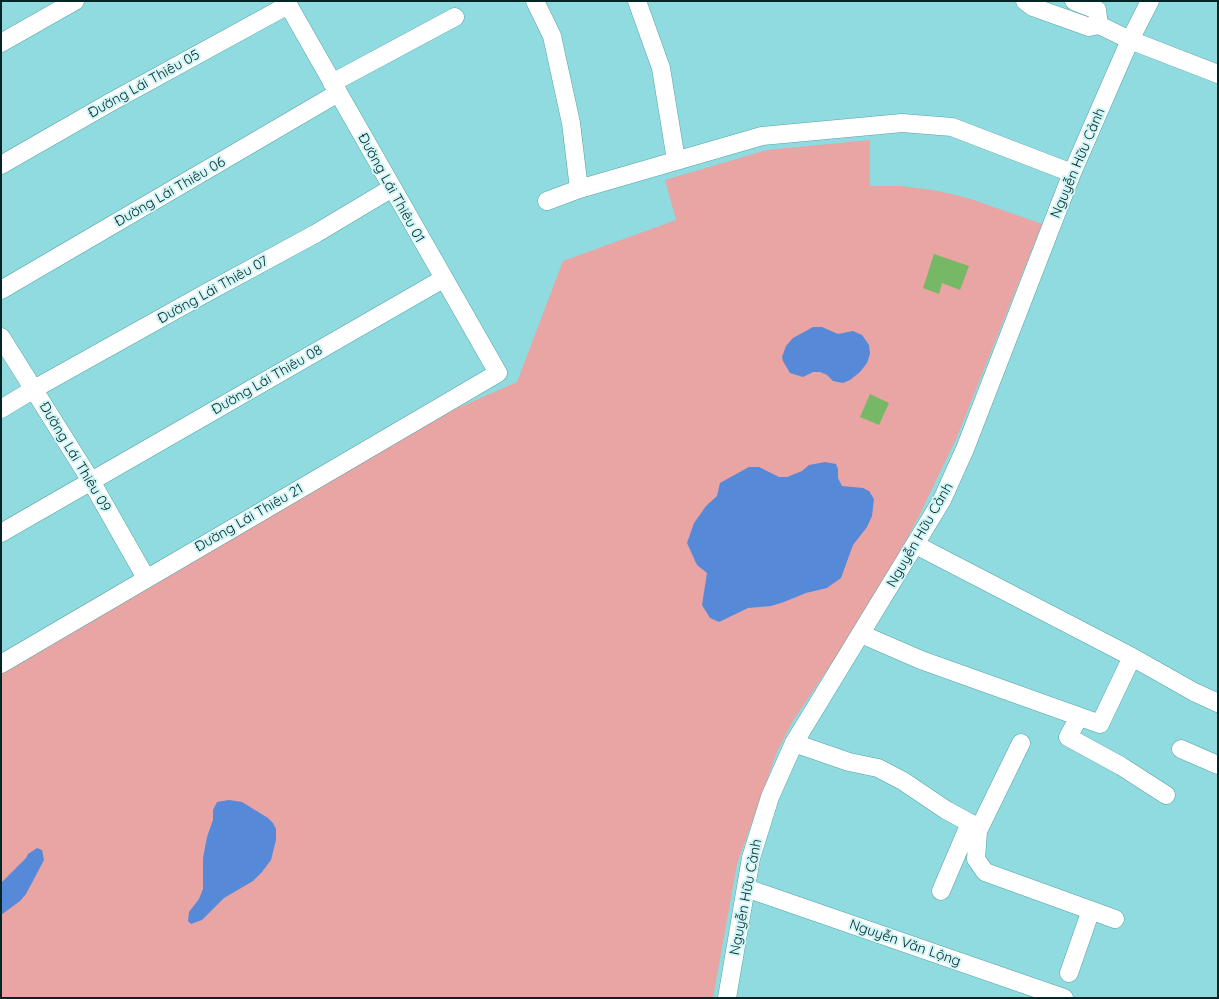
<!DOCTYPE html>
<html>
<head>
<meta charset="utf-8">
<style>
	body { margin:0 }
	#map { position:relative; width:1219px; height:999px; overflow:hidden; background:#8fdbdf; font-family:Quicksand,sans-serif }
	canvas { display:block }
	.frame { position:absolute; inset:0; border:2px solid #032526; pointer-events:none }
</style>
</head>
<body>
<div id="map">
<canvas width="1219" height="999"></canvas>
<div class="frame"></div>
</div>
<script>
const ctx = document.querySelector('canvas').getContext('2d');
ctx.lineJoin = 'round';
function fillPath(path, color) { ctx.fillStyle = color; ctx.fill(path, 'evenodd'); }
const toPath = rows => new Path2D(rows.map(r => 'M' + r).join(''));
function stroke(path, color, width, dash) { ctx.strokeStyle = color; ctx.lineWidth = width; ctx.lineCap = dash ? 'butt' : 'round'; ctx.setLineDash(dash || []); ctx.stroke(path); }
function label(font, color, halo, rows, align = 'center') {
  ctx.font = font + ' Quicksand,sans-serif'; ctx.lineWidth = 4; ctx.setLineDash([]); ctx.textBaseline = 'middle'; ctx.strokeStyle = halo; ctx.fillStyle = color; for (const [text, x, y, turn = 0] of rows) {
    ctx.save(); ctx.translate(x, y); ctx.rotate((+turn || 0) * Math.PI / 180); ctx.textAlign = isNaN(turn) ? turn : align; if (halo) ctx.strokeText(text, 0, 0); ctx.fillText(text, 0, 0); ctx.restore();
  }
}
const green = toPath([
	[870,140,870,186,902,186,939,191,971,199,1042,224,957,437,919,516,900,552,847,640,793,721,777,752,737,864,713,998,1,998,1,670,437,417,517,382,563,261,676,220,665,180,767,150]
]);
const water = toPath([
	[813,327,822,327,838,334,853,331,862,335,869,345,870,354,867,363,860,372,850,380,843,383,833,381,827,375,820,372,813,372,803,377,790,373,783,361,782,357,786,346,793,338],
	[825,462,836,464,838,469,838,478,842,486,863,488,869,491,874,499,872,516,867,527,853,545,841,578,827,588,806,593,784,602,771,606,748,608,719,622,710,618,702,605,707,573,697,565,687,543,694,523,706,506,717,496,720,483,749,467,759,467,779,477,787,477,802,471,809,465],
	[229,800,242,802,268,818,273,823,276,829,276,840,271,860,262,872,253,881,224,898,202,920,191,924,188,921,189,912,199,899,203,889,203,858,207,837,213,820,213,810,217,802],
	[37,848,42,850,44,860,26,894,20,901,1,915,2,882,26,858,28,854]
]);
const building = toPath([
	[934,254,969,266,960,290,942,283,939,294,923,288],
	[870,394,889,403,879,425,860,417]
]);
const minor = toPath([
	[535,1,552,36,571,123,579,189],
	[637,1,661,68,676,160],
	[1025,1,1033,7,1089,27,1099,25,1097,10,1074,1],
	[1099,25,1130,40,1218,74],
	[1,43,75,1],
	[332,83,455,17],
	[1,165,111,102,288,5],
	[547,201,579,189,762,136,902,123,952,127,1072,173],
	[1,290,338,93],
	[1,337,91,481,146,578],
	[1,409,34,389,206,293,315,234,392,188],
	[1,533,443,279],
	[916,545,1132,657,1194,692,1218,703],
	[861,634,921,660,1100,724,1132,657],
	[1,664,498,373,286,1],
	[1079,717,1068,737,1121,766,1166,795],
	[794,743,849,762,878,768,903,781,946,810,970,823,978,831,976,859,985,872,1115,919],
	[1181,749,1218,765],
	[978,831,1021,743],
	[746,888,1064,998],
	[941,891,970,823],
	[1069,973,1091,910],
	[727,998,751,858,770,797,794,743,942,500,965,449,1072,173,1130,40,1150,1]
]);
const streetNames = [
	["Đường Lái Thiêu 05",144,84,-29],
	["Nguyễn Hữu Cảnh",1078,163,-67],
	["Đường Lái Thiêu 01",391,188,61],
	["Đường Lái Thiêu 06",170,192,-30],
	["Đường Lái Thiêu 07",213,290,-29],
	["Đường Lái Thiêu 08",267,380,-30],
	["Đường Lái Thiêu 09",75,457,59],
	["Đường Lái Thiêu 21",249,518,-30],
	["Nguyễn Hữu Cảnh",920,535,-60],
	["Nguyễn Hữu Cảnh",746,897,-79],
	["Nguyễn Văn Lộng",905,943,19]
];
fillPath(green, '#e9a4a4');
fillPath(water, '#5789d9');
fillPath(building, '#76b866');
stroke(minor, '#56a3a6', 19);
stroke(minor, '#fff', 18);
label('14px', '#032526', '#d0f5f6', streetNames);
</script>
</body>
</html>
